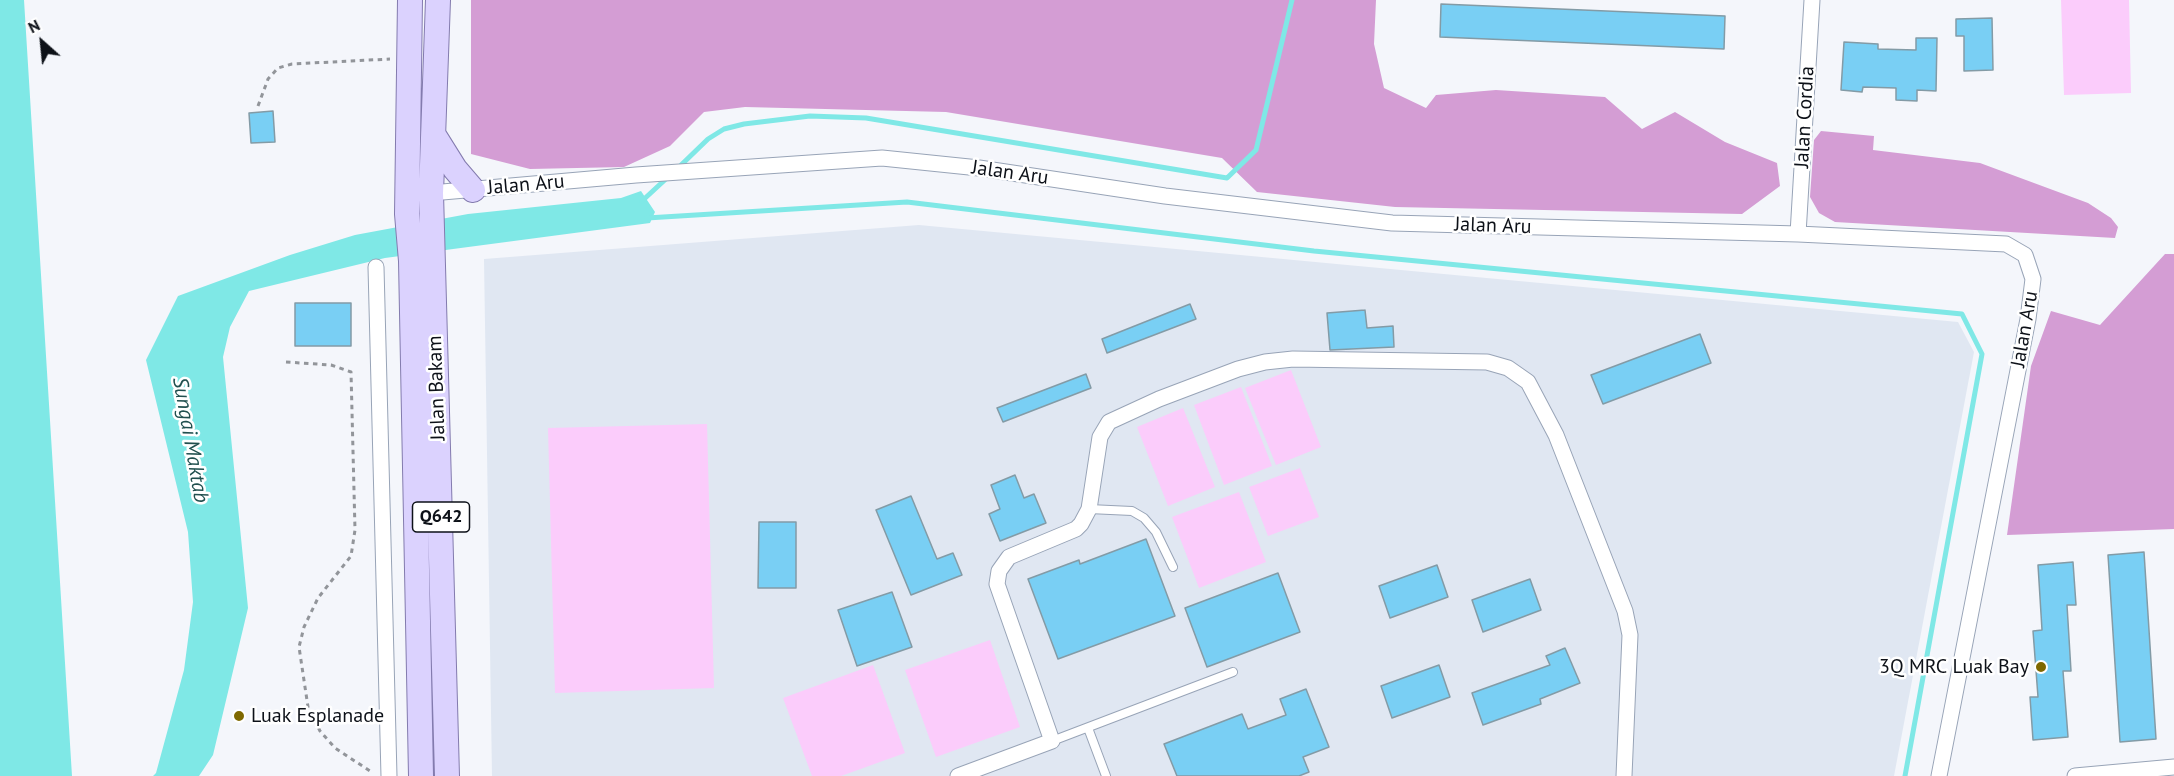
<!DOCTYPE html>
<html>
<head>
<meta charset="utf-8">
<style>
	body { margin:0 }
	#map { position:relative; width:2174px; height:776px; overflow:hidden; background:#f4f6fb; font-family:"PT Sans",sans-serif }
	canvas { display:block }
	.north { position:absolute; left:12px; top:12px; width:60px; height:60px; -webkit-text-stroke:4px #fff; paint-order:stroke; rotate:333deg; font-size:16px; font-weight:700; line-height:24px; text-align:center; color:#0d1118 }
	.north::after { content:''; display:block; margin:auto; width:21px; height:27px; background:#0d1118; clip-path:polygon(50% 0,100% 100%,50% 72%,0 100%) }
</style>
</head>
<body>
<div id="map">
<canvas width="2174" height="776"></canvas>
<div class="north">N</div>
</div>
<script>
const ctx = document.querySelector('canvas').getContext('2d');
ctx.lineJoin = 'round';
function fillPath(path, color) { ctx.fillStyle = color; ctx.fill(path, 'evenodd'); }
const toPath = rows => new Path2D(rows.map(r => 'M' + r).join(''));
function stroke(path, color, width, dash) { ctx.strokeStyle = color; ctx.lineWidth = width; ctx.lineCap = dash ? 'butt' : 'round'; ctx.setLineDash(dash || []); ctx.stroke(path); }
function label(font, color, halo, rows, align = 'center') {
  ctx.font = font + ' "PT Sans",sans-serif'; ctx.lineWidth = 5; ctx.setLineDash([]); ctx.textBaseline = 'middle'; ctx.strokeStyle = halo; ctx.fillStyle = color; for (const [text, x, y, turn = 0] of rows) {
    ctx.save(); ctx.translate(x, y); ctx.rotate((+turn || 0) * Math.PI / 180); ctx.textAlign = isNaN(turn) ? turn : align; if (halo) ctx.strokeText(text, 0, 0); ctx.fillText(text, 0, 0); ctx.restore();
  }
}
const built = toPath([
	[919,225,1958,322,1974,352,1894,776,492,776,484,259]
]);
const green = toPath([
	[2061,0,2129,0,2131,93,2064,95],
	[1291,370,1321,447,1276,465,1245,388],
	[1241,387,1272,466,1224,485,1194,405],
	[1183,408,1215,487,1168,506,1137,427],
	[707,424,714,688,555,693,548,428],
	[1300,468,1319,517,1268,536,1249,487],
	[1239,492,1266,562,1199,588,1172,517],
	[990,640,1020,727,936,757,905,670],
	[873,665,905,753,841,776,812,776,783,698]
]);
const forest = toPath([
	[471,0,1376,0,1374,44,1384,88,1426,108,1436,95,1496,90,1605,97,1642,129,1675,112,1725,142,1777,163,1780,186,1742,214,1395,207,1257,192,1222,158,946,112,745,107,704,112,670,146,624,167,530,169,471,154],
	[1821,131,1874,136,1873,150,1980,163,2088,203,2111,218,2118,227,2115,238,1835,222,1819,213,1810,197,1814,140],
	[2165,254,2174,254,2174,529,2007,535,2031,366,2051,311,2100,325]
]);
const water = toPath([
	[0,0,24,0,72,776,0,776],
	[641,191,655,212,650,223,385,258,249,291,230,327,223,357,248,608,213,755,199,776,153,776,156,773,184,670,193,602,188,532,146,360,178,296,290,255,355,235,468,214,621,198]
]);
const stream = toPath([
	[677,169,708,139,724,129,744,124,810,116,866,118,1227,178,1256,150,1292,0],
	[642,201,668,177],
	[647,218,907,202,1314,251,1962,314,1982,354,1905,776]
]);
const building = toPath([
	[1441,4,1725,16,1724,49,1440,37,1441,4],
	[1992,18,1993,70,1964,71,1964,36,1956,36,1956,19,1992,18],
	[1916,38,1937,38,1936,91,1917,90,1917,101,1896,100,1896,88,1863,87,1862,92,1841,90,1844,42,1878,44,1878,49,1916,50,1916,38],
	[273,111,275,142,251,143,249,113,273,111],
	[295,303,351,303,351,346,295,346,295,303],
	[1190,304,1196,319,1107,353,1102,339,1190,304],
	[1365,310,1367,328,1393,326,1394,347,1330,350,1327,313,1365,310],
	[1700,334,1711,363,1603,404,1591,375,1700,334],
	[1086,374,1091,388,1003,422,997,408,1086,374],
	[1015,475,1024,498,1034,494,1046,523,1000,541,989,514,1000,509,991,485,1015,475],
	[911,496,937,559,953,553,962,575,911,595,876,510,911,496],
	[759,522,796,522,796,588,758,588,759,522],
	[1146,539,1175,616,1058,659,1028,579,1079,560,1080,564,1146,539],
	[2144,552,2156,739,2120,742,2108,555,2144,552],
	[2073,562,2076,605,2067,605,2071,671,2063,671,2068,737,2033,740,2030,697,2038,697,2033,631,2042,630,2038,565,2073,562],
	[1437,565,1448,597,1390,618,1379,586,1437,565],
	[1278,573,1300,632,1207,667,1185,608,1278,573],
	[1530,579,1541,610,1483,632,1472,600,1530,579],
	[892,592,912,647,857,666,838,610,892,592],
	[1565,648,1580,683,1540,699,1541,704,1483,725,1472,693,1550,665,1546,656,1565,648],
	[1439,665,1450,697,1392,718,1381,686,1439,665],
	[1306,689,1329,747,1303,757,1309,772,1299,776,1177,776,1164,744,1242,714,1248,729,1286,715,1280,699,1306,689]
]);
const path = toPath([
	[258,106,268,79,278,68,292,64,390,59],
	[286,362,331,365,351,372,355,530,351,556,318,598,304,627,299,647,308,707,320,731,335,748,373,773]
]);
const service = toPath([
	[1089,509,1132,511,1144,518,1156,532,1173,567],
	[1088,728,1106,776],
	[1052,741,1233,672]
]);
const minor = toPath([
	[431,193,636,175,882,158,979,168,1165,196,1392,223,1798,234,2006,244,2025,255,2033,279,2028,319,1939,776],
	[1798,234,1812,0],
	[376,267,389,776],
	[958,776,1052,741,997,584,999,571,1009,557,1076,529,1081,524,1089,509,1100,437,1109,422,1159,399,1238,369,1265,362,1293,359,1487,362,1508,368,1528,382,1556,435,1625,611,1630,635,1624,776],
	[2075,776,2174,767]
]);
const primary = toPath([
	[410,0,407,214,411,261,421,776],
	[438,0,431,193,447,776],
	[435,137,455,169,473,190]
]);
const markers = [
	[2041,667,6,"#7e6800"],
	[239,716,6,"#7e6800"]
];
const shields = [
	[441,517,57]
];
const shieldNames = [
	["Q642",441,517]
];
const streetNames = [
	["Jalan Cordia",1805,117,-87],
	["Jalan Aru",1010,173,8],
	["Jalan Aru",526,185,-5],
	["Jalan Aru",1493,226,2],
	["Jalan Aru",2025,329,-80],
	["Jalan Bakam",437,388,-92]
];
const poiNames = [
	["3Q MRC Luak Bay",2029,667],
	["Luak Esplanade",251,716,"left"]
];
const waterNames = [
	["Sungai Maktab",190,440,80]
];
fillPath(built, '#e0e7f2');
fillPath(green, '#fbccfb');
fillPath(forest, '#d49dd4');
fillPath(water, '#7fe8e6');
stroke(stream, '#7fe8e6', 5);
fillPath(building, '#79cff4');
stroke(building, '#839ba6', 1.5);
stroke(service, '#98a4b7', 10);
stroke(minor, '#98a4b7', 17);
stroke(primary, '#837bae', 26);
stroke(path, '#92959a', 3, [4.5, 4.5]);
stroke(service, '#fff', 8);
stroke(minor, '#fff', 15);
stroke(primary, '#dbd2fe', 24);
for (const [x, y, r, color] of markers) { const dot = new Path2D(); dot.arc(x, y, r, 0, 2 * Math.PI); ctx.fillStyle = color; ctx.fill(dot); stroke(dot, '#fff', 2); }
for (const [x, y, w] of shields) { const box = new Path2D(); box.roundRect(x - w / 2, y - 15, w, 30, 4.5); ctx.fillStyle = '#fff'; ctx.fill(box); stroke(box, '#0d1118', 1.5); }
label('bold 18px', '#0d1118', null, shieldNames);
label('20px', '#0d1118', '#fff', streetNames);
label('20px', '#0d1118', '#fff', poiNames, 'right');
label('italic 21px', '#21504f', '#fff', waterNames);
</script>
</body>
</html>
